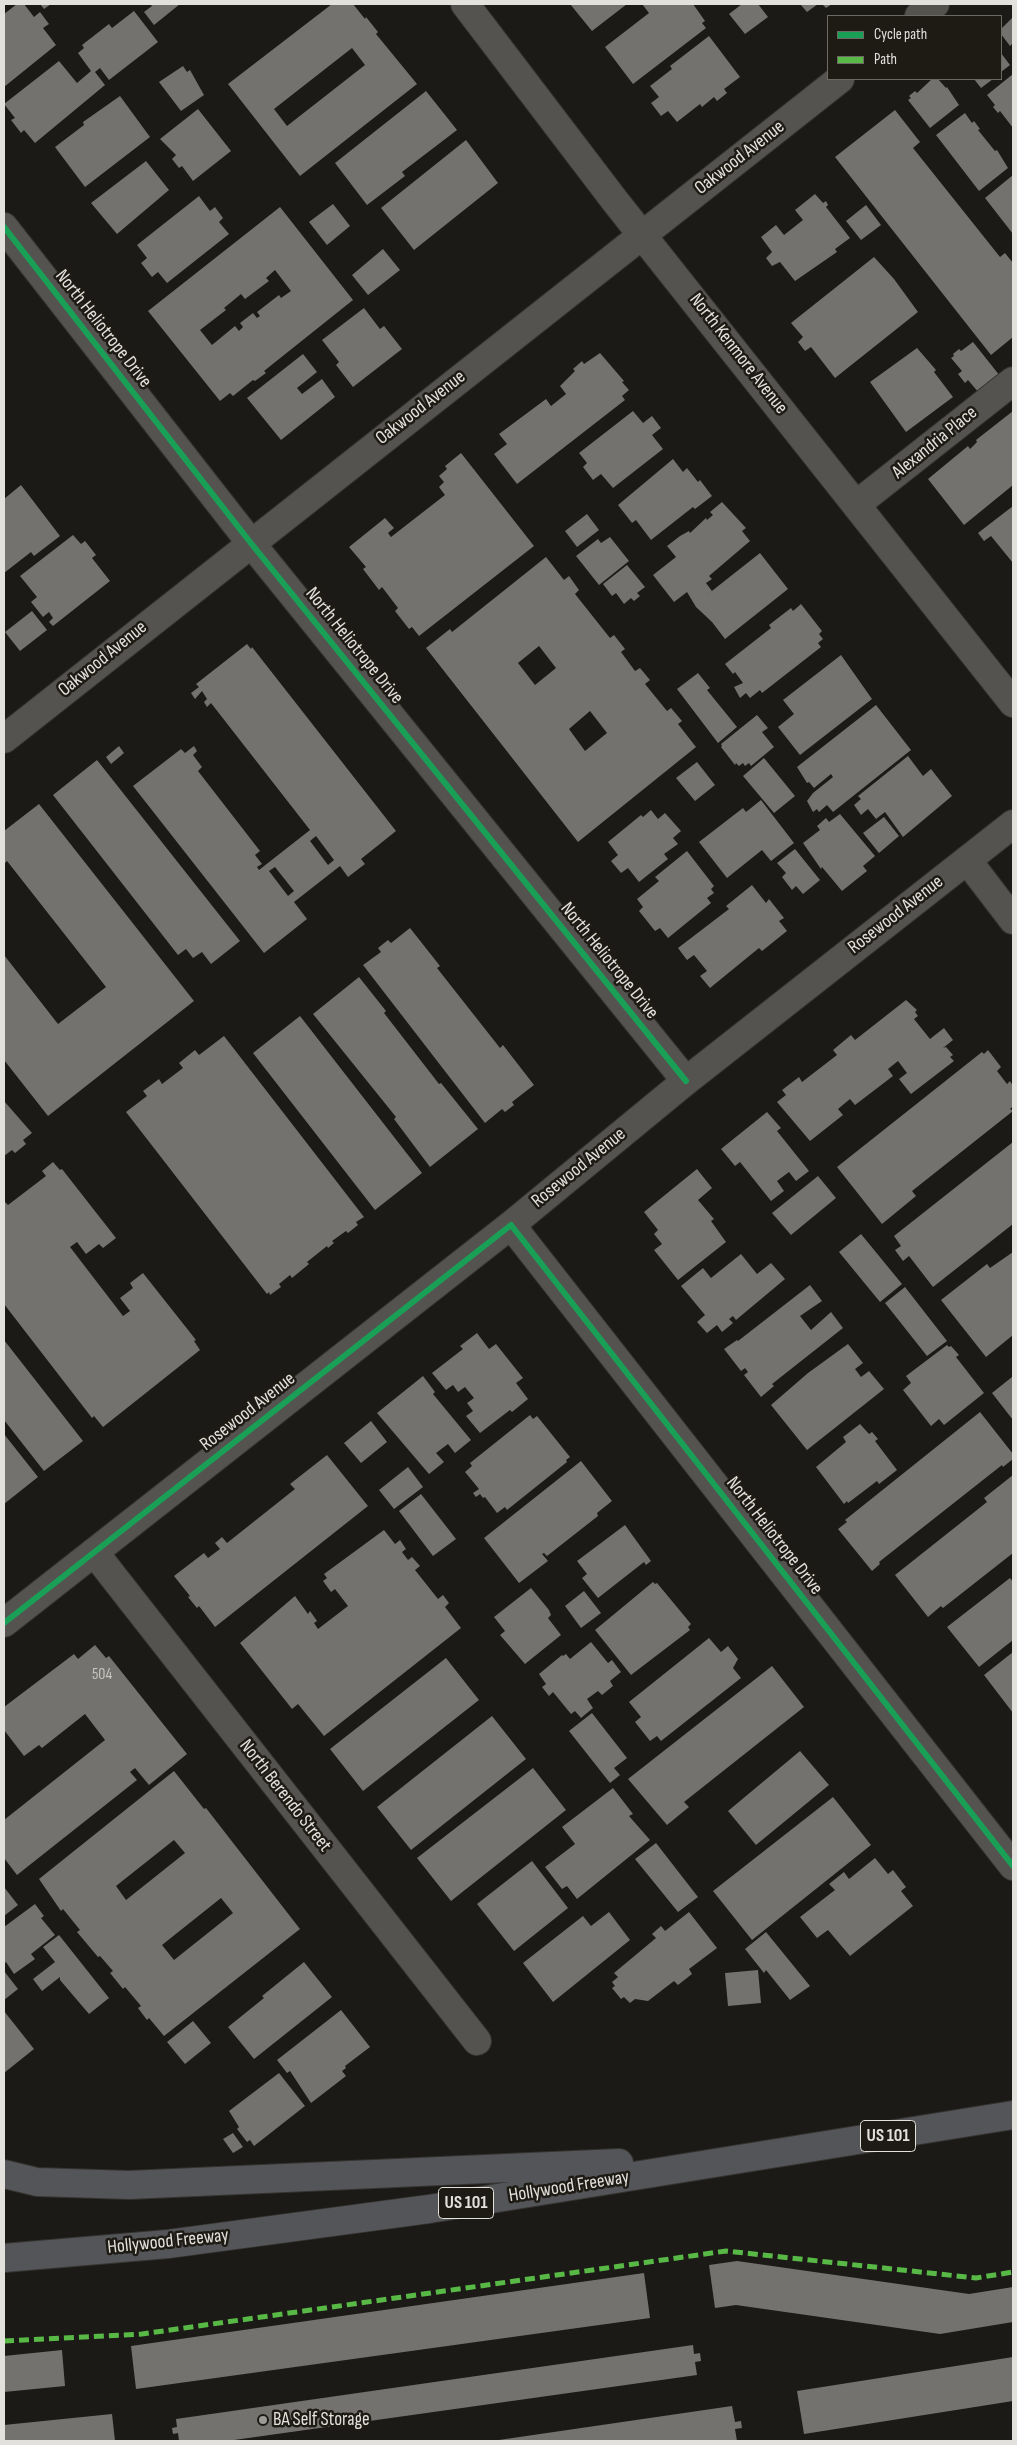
<!DOCTYPE html>
<html>
<head>
<meta charset="utf-8">
<style>
	body { margin:0 }
	#map { position:relative; width:1017px; height:2445px; overflow:hidden; background:#1c1a16; font-family:"Sofia Sans Condensed",sans-serif }
	canvas { display:block }
	.frame { position:absolute; inset:0; border:5px solid #e3e1dc; pointer-events:none }
	.legend { position:absolute; left:827px; top:15px; width:175px; height:65px; box-sizing:border-box; background:#1e1b14; border:1px solid #6d6a64; margin:0; padding:6px 9px; list-style:none; font-size:15px; color:#e3e1dc }
	.legend li { display:flex; align-items:center; gap:10px; height:25px }
	.legend b { width:25px; border:1px solid #6d6a64 }
</style>
</head>
<body>
<div id="map">
<canvas width="1017" height="2445"></canvas>
<div class="frame"></div>
<ul class="legend">
<li><b style="height:6px;background:#1a9f57"></b>Cycle path</li>
<li><b style="height:6px;background:#58b947"></b>Path</li>
</ul>
</div>
<script>
const ctx = document.querySelector('canvas').getContext('2d');
ctx.lineJoin = 'round';
function fillPath(path, color) { ctx.fillStyle = color; ctx.fill(path, 'evenodd'); }
const toPath = rows => new Path2D(rows.map(r => 'M' + r).join(''));
function stroke(path, color, width, dash) { ctx.strokeStyle = color; ctx.lineWidth = width; ctx.lineCap = dash ? 'butt' : 'round'; ctx.setLineDash(dash || []); ctx.stroke(path); }
function label(font, color, halo, rows, align = 'center') {
  ctx.font = font + ' "Sofia Sans Condensed",sans-serif'; ctx.lineWidth = 5; ctx.setLineDash([]); ctx.textBaseline = 'middle'; ctx.strokeStyle = halo; ctx.fillStyle = color; for (const [text, x, y, turn = 0] of rows) {
    ctx.save(); ctx.translate(x, y); ctx.rotate((+turn || 0) * Math.PI / 180); ctx.textAlign = isNaN(turn) ? turn : align; if (halo) ctx.strokeText(text, 0, 0); ctx.fillText(text, 0, 0); ctx.restore();
  }
}
const building = toPath([
	[17,4,24,4,34,17,40,12,49,24,43,28,56,45,4,87,4,14],
	[40,4,51,4,44,9],
	[150,4,180,4,154,25,144,12,152,6],
	[332,4,353,4,365,19,366,17,378,32,376,34,417,84,300,176,228,84],
	[352,48,365,65,287,126,274,109],
	[570,4,627,4,592,31],
	[642,4,693,4,705,21,702,23,706,28,633,84,605,47,649,13],
	[742,4,758,4,768,17,745,34,729,14],
	[800,4,818,4,807,12],
	[822,4,832,4,826,8],
	[134,11,158,42,109,80,100,68,95,72,105,85,35,143,24,130,21,133,11,120,15,118,4,104,59,61,77,83,91,71,78,53,84,48,82,45,109,24,112,28],
	[1013,17,1013,43,1010,46,1001,34,1001,29],
	[709,36,740,77,724,89,727,93,717,101,714,97,702,107,700,104,677,122,668,111,661,116,651,103,659,97,650,86,672,69,670,66],
	[1001,53,1010,65,1001,72],
	[183,66,187,72,190,70,204,95,181,111,159,82],
	[1013,74,1013,128,1000,111,998,113,993,107,995,105,987,95],
	[932,79,938,79,946,88,947,87,959,105,930,128,908,100,911,98,909,96,915,91,917,93],
	[974,79,993,79,981,88],
	[426,91,457,130,402,172,405,176,367,205,335,163],
	[120,96,150,137,85,187,55,147,84,125,83,122],
	[198,109,231,151,193,181,182,166,179,168,172,159,176,155,160,139],
	[895,110,920,142,913,148,1000,257,1005,253,1013,263,1013,337,991,355,835,157],
	[965,113,972,123,974,121,980,129,978,130,995,151,997,150,1008,168,979,191,936,135],
	[466,140,498,183,414,250,381,208],
	[146,161,169,190,117,234,91,203],
	[1013,175,1013,234,985,198],
	[815,194,823,203,826,201,828,205,826,207,850,238,835,249,837,252,795,281,780,262,772,266,766,258,772,252,761,237,776,225,784,235,803,220,795,210],
	[199,196,210,211,215,207,223,218,219,222,229,234,167,283,158,272,152,277,141,263,147,258,137,245],
	[333,204,350,226,327,245,309,222],
	[866,205,881,225,861,240,846,221],
	[280,207,353,300,264,371,266,373,255,381,253,380,233,396,230,393,220,401,148,311],
	[275,270,291,291,281,298,279,295,257,312,260,316,257,318,253,313,240,323,243,327,239,331,235,326,212,345,200,330,226,310,224,308,241,294,245,299,269,281,266,278],
	[383,249,400,270,368,295,352,275],
	[874,257,894,279,918,312,835,378,811,347,805,351,798,342,803,337,791,323],
	[364,308,380,329,384,326,402,349,353,387,336,365,339,362,322,340],
	[973,342,1000,376,979,393,968,380,965,383,958,374,962,371,951,358,954,356,953,354,959,349,961,351],
	[917,348,936,370,934,372,953,397,906,432,870,382],
	[600,353,624,381,622,382,629,390,622,396,625,400,517,484,494,454,507,444,499,434,546,399,551,406,566,394,560,386,575,371,573,369,582,361,584,364],
	[303,354,317,372,297,388,302,394,322,379,335,397,281,440,247,398],
	[633,411,643,423,652,416,661,428,652,435,663,449,613,488,601,474,593,480,583,467,587,463,579,453],
	[1013,411,1013,485,964,525,928,479,968,446,970,449,977,442,976,440],
	[461,453,534,546,419,636,412,627,409,629,395,611,398,608,382,587,379,590,363,569,366,567,349,547,385,518,394,528,388,533,391,537,445,495,439,487,444,482,439,476,447,469,445,466],
	[673,459,683,472,687,468,698,482,700,480,712,496,695,509,693,507,651,540,636,520,632,523,618,505],
	[21,485,60,536,34,556,31,552,4,573,4,499],
	[722,502,746,528,742,531,750,541,709,576,712,579,706,583,712,591,703,598,760,553,788,589,725,639,712,622,696,607,687,592,674,602,653,575,676,557,667,546,680,536,689,531,690,533,706,518,707,520,713,515,710,512],
	[1013,506,1013,563,991,536,984,541,978,533],
	[587,514,599,530,577,547,565,531],
	[73,535,81,544,85,541,96,555,92,558,110,581,53,626,49,622,53,618,49,612,43,617,31,602,37,597,20,576],
	[610,537,629,561,599,585,576,556,598,539,601,543],
	[546,557,564,580,569,576,579,590,575,594,610,638,614,635,625,649,621,652,635,671,640,668,650,680,645,684,667,711,671,708,682,721,678,724,696,747,578,842,426,648,450,629,452,632],
	[539,646,556,668,535,685,518,663],
	[590,711,607,733,585,751,569,729],
	[627,565,645,587,637,593,640,596,634,601,631,598,624,604,616,593,612,596,603,584],
	[801,604,822,631,819,634,823,639,818,643,821,647,762,693,760,690,750,698,746,693,740,698,734,687,743,683,735,672,733,674,725,664,771,628,769,625,791,608,793,611],
	[32,611,47,630,20,651,5,632],
	[247,644,251,649,252,647,396,831,361,859,365,864,348,877,340,866,294,902,307,919,264,953,133,786,181,749,185,753,194,746,197,751,193,755,202,767,198,771,260,851,255,855,262,864,257,867,259,870,310,830,211,703,207,707,204,702,207,699,202,691,195,699,191,693,199,687,196,684],
	[316,836,334,860,328,865,310,841],
	[275,867,294,891,288,896,269,871],
	[841,655,872,699,800,755,778,727,794,714,783,700],
	[698,673,710,688,707,690,737,727,718,743,677,689],
	[876,705,911,750,833,812,827,805,819,812,817,809,813,812,807,801,813,793,833,777,831,774,814,788,809,782,807,783,797,767],
	[757,715,768,728,762,732,774,747,751,766,749,763,745,766,743,763,739,766,736,763,735,765,721,747,722,746,721,744],
	[119,746,124,753,111,764,106,757],
	[908,756,923,776,931,769,952,796,903,837,885,812,876,819,868,809,861,815,854,805,861,799,858,796],
	[764,758,795,796,774,813,743,776],
	[97,760,240,941,211,964,202,952,193,958,186,949,178,955,53,795],
	[697,762,715,785,695,801,676,778],
	[761,800,794,843,771,861,762,850,727,878,699,842,743,808,746,812],
	[39,804,194,1001,48,1116,4,1060,4,955,58,1024,106,987,7,861,4,864,4,831],
	[651,810,658,819,665,813,681,831,673,838,678,844,664,854,668,859,639,882,628,868,621,873,611,861,618,855,608,842,641,815,643,817],
	[840,814,875,856,863,866,867,871,842,891,822,867,821,869,803,843,820,830,817,826,826,818,829,822],
	[884,817,899,836,879,853,863,833],
	[795,849,820,880,803,894,796,886,792,890,782,877,786,873,777,863],
	[687,851,714,886,711,889,714,893,707,898,711,903,668,938,660,928,655,931,639,911,643,907,637,899,659,881,655,877],
	[752,885,766,903,769,899,784,918,779,921,787,931,762,951,759,948,710,988,700,976,707,971,694,955,687,960,678,948,729,909,726,906],
	[410,928,440,966,437,968,500,1048,503,1045,534,1085,512,1102,514,1105,505,1112,502,1109,485,1123,363,965,381,952,378,948,388,940,391,943],
	[359,977,386,1011,384,1013,439,1084,441,1083,478,1129,430,1167,394,1119,396,1117,313,1014],
	[906,1000,917,1010,915,1012,918,1016,914,1019,930,1039,944,1028,953,1040,943,1048,946,1047,953,1055,950,1057,954,1061,911,1094,899,1079,907,1073,898,1061,888,1069,893,1076,855,1105,850,1099,838,1109,843,1115,810,1141,777,1102,786,1095,782,1090,799,1077,802,1082,837,1055,833,1050,851,1035,855,1040],
	[300,1016,422,1173,375,1210,253,1053],
	[224,1036,364,1217,356,1222,358,1225,348,1233,346,1231,332,1241,334,1243,328,1248,327,1246,307,1262,309,1264,292,1278,290,1275,279,1284,281,1287,270,1295,269,1292,267,1294,126,1112,147,1096,143,1091,159,1079,162,1084,183,1068,179,1063,195,1050,199,1055],
	[988,1050,1001,1067,997,1071,1007,1084,1010,1081,1013,1086,1013,1106,1010,1109,1013,1111,912,1191,916,1196,882,1224,837,1167,982,1052,984,1054],
	[4,1101,32,1133,23,1140,26,1144,15,1153,12,1150,4,1156],
	[767,1112,781,1128,777,1131,809,1171,796,1181,789,1172,777,1181,784,1191,771,1201,740,1162,735,1166,721,1149],
	[1013,1142,1013,1224,933,1287,909,1256,903,1261,895,1250,901,1246,894,1236],
	[53,1162,60,1170,62,1169,116,1238,103,1248,99,1244,86,1254,77,1242,70,1247,123,1316,130,1311,120,1298,133,1288,130,1283,143,1273,196,1340,194,1341,200,1350,103,1427,94,1416,92,1418,4,1304,4,1201,8,1205,46,1176,42,1171],
	[697,1169,712,1188,698,1200,714,1219,711,1221,726,1242,678,1280,654,1250,662,1244,654,1234,658,1230,644,1212],
	[818,1176,836,1198,791,1235,772,1213],
	[861,1234,902,1284,880,1302,839,1252],
	[1013,1252,1013,1335,986,1357,941,1300,987,1264,990,1268],
	[741,1254,757,1274,771,1263,785,1279,736,1320,733,1316,729,1319,733,1323,722,1332,717,1325,707,1333,697,1322,705,1315,681,1286,703,1268,711,1278],
	[810,1285,822,1301,800,1316,811,1330,831,1312,843,1328,772,1384,774,1386,761,1397,744,1375,748,1372,745,1368,741,1371,724,1349,737,1340,738,1341],
	[905,1287,947,1341,927,1356,885,1303],
	[477,1333,489,1349,496,1344,523,1378,516,1383,528,1399,512,1412,510,1410,480,1433,466,1416,473,1411,467,1403,474,1398,465,1387,458,1392,453,1385,446,1390,432,1373,463,1349,460,1346],
	[4,1340,83,1441,44,1471,4,1420],
	[848,1344,863,1363,855,1369,861,1377,869,1371,884,1389,807,1450,771,1405,808,1373],
	[947,1345,949,1347,951,1346,959,1355,956,1357,984,1393,944,1425,939,1419,931,1426,903,1390,911,1383,906,1376],
	[423,1376,435,1392,433,1394,471,1440,455,1453,448,1444,436,1453,444,1462,429,1474,377,1413],
	[1012,1377,1013,1379,1013,1420,992,1393],
	[980,1412,1013,1454,1013,1459,1003,1467,1002,1465,879,1562,880,1564,872,1571,838,1529,847,1522,845,1520],
	[530,1415,533,1419,537,1416,570,1457,566,1460,567,1462,507,1510,505,1507,497,1513,485,1497,483,1498,480,1494,476,1497,473,1493,479,1489,465,1472,472,1466,470,1463],
	[371,1421,387,1442,361,1463,344,1443],
	[860,1424,869,1434,872,1432,878,1439,875,1441,897,1470,879,1484,877,1481,848,1503,847,1501,844,1504,816,1467,846,1442,843,1437],
	[4,1434,38,1477,4,1504],
	[327,1455,368,1506,215,1627,199,1606,197,1608,188,1597,190,1596,174,1576,204,1553,208,1558,220,1549,215,1543,222,1537,227,1543,295,1489,290,1484],
	[581,1461,612,1501,597,1513,598,1516,547,1556,544,1553,542,1554,548,1561,519,1583,484,1538],
	[408,1467,423,1487,394,1509,379,1490],
	[1013,1475,1013,1553,943,1608,941,1606,928,1617,895,1575,987,1502,984,1498],
	[421,1494,456,1539,433,1556,399,1511],
	[625,1525,651,1561,646,1565,644,1562,598,1598,582,1578,587,1574,577,1561],
	[384,1530,395,1544,400,1540,406,1549,402,1552,408,1560,412,1557,420,1566,415,1570,438,1599,443,1595,449,1603,445,1607,461,1628,324,1736,298,1704,292,1709,240,1643,295,1596,308,1614,310,1611,317,1621,314,1623,318,1629,348,1606,335,1589,331,1592,323,1581,327,1578,324,1574],
	[1010,1578,1013,1582,1013,1640,979,1667,947,1627],
	[653,1582,655,1584,657,1583,691,1624,688,1627,690,1630,631,1675,595,1630],
	[531,1588,549,1610,551,1615,548,1618,561,1635,525,1664,500,1635,505,1631,494,1617],
	[584,1591,601,1613,581,1628,565,1606],
	[709,1638,721,1652,728,1646,738,1659,733,1668,741,1678,661,1741,657,1736,650,1741,635,1722,641,1717,629,1702],
	[591,1642,608,1663,612,1660,621,1672,610,1681,613,1686,602,1695,598,1691,587,1699,593,1708,581,1718,575,1711,571,1714,553,1692,549,1696,542,1687,546,1684,539,1674,562,1655,563,1656,566,1654,570,1659],
	[95,1645,106,1658,109,1656,187,1754,149,1785,135,1768,130,1772,137,1780,17,1875,4,1858,4,1820,105,1740,85,1714,42,1748,39,1745,24,1756,4,1730,4,1707,74,1654,78,1659],
	[1013,1652,1013,1713,984,1675],
	[446,1658,479,1700,363,1791,330,1749],
	[772,1666,804,1707,684,1802,689,1807,667,1825,628,1779],
	[592,1713,627,1758,614,1768,620,1775,610,1783,569,1731],
	[492,1716,526,1759,411,1850,377,1807],
	[800,1751,829,1785,756,1845,728,1811],
	[533,1768,566,1810,451,1901,417,1858],
	[174,1771,204,1809,206,1808,300,1929,164,2036,149,2018,147,2020,138,2008,141,2006,125,1987,123,1989,110,1973,113,1971,100,1956,98,1957,77,1932,80,1930,63,1909,61,1911,39,1879],
	[174,1840,185,1853,126,1900,116,1886],
	[221,1898,233,1913,174,1960,162,1945],
	[613,1788,633,1814,629,1816,650,1840,577,1899,567,1886,562,1889,545,1867,575,1844,562,1827],
	[833,1797,871,1845,752,1940,713,1891],
	[656,1843,698,1897,678,1912,635,1859],
	[875,1858,888,1874,893,1870,906,1887,901,1891,913,1906,850,1956,828,1930,817,1938,800,1917,835,1890,829,1884,844,1872,849,1879],
	[532,1861,568,1908,514,1951,477,1904],
	[4,1887,18,1905,4,1916],
	[35,1904,44,1916,41,1918,55,1935,31,1954,35,1959,14,1974,6,1962,4,1964,4,1927],
	[609,1912,630,1940,553,2002,523,1963,583,1916,591,1926],
	[689,1912,717,1948,689,1969,692,1974,678,1985,674,1981,648,2001,635,1999,630,2003,624,1997,621,1999,612,1988,615,1986,612,1982,618,1977,614,1973,656,1938,652,1934,661,1926,665,1931],
	[766,1932,810,1986,790,2000,766,1970,764,1973,745,1949],
	[59,1935,109,1998,89,2014,60,1980,60,1977,42,1991,33,1979,55,1962,43,1947],
	[304,1962,332,1997,254,2059,228,2027,264,1998,262,1996],
	[758,1970,761,2003,728,2006,725,1973],
	[4,1971,18,1989,4,2000],
	[341,2010,370,2047,345,2066,346,2068,342,2071,346,2076,311,2103,290,2071,287,2073,277,2060],
	[4,2011,34,2049,4,2073],
	[193,2021,211,2043,185,2064,167,2042],
	[279,2073,305,2106,254,2146,250,2140,247,2142,237,2129,239,2127,229,2111],
	[233,2133,243,2147,233,2153,223,2139],
	[737,2261,969,2294,1013,2287,1013,2322,940,2334,736,2305,715,2308,709,2265],
	[644,2273,650,2318,136,2389,131,2346],
	[693,2345,694,2354,700,2353,701,2361,695,2362,697,2375,227,2441,179,2441,178,2433,173,2434,172,2428,177,2427,176,2419],
	[62,2350,65,2386,4,2392,4,2356],
	[1013,2357,1013,2401,804,2434,797,2391],
	[732,2406,735,2422,741,2421,742,2428,735,2429,737,2441,492,2441],
	[112,2414,115,2441,4,2441,4,2425]
]);
const minor = toPath([
	[465,4,615,201,1013,703],
	[919,16,935,4],
	[4,227,250,542,686,1081],
	[857,504,1013,381],
	[4,739,840,79],
	[967,860,1013,920],
	[511,1225,1013,1866],
	[94,1552,477,2041],
	[4,1623,511,1225,686,1081,1013,824]
]);
const highway = toPath([
	[4,2174,37,2182,129,2185,619,2163],
	[4,2258,168,2244,429,2209,1013,2115]
]);
const quiet = toPath([
	[4,2341,142,2334,726,2251,976,2278,1013,2272]
]);
const cycleway = toPath([
	[4,227,250,542,686,1081],
	[4,1623,511,1225,1013,1866]
]);
const markers = [
	[263,2420,5,"#9d9b97"]
];
const numberNames = [
	["504",102,1675]
];
const shields = [
	[888,2136,55],
	[466,2203,55]
];
const shieldNames = [
	["US 101",888,2136],
	["US 101",466,2203]
];
const streetNames = [
	["Oakwood Avenue",740,158,-38],
	["North Heliotrope Drive",103,329,52],
	["North Kenmore Avenue",738,354,52],
	["Oakwood Avenue",421,408,-38],
	["Alexandria Place",935,443,-39],
	["North Heliotrope Drive",354,646,51],
	["Oakwood Avenue",103,659,-39],
	["Rosewood Avenue",896,915,-38],
	["North Heliotrope Drive",609,961,51],
	["Rosewood Avenue",579,1168,-39],
	["Rosewood Avenue",248,1412,-38],
	["North Heliotrope Drive",774,1536,52],
	["North Berendo Street",285,1796,52],
	["Hollywood Freeway",569,2187,-9],
	["Hollywood Freeway",168,2242,-6]
];
const poiNames = [
	["BA Self Storage",273,2420]
];
fillPath(building, '#73726e');
stroke(minor, '#363431', 30);
stroke(highway, '#363431', 30);
stroke(minor, '#545350', 28);
stroke(highway, '#545559', 28);
stroke(quiet, '#58b947', 5, [10, 5]);
stroke(cycleway, '#1a9f57', 6);
for (const [x, y, r, color] of markers) { const dot = new Path2D(); dot.arc(x, y, r, 0, 2 * Math.PI); ctx.fillStyle = color; ctx.fill(dot); stroke(dot, '#1e1b14', 2); }
label('16px', '#c7c5c0', null, numberNames);
for (const [x, y, w] of shields) { const box = new Path2D(); box.roundRect(x - w / 2, y - 15.5, w, 31, 4); ctx.fillStyle = '#1e1b14'; ctx.fill(box); stroke(box, '#e3e1dc', 1); }
label('bold 18px', '#e3e1dc', null, shieldNames);
label('19px', '#e3e1dc', '#1e1b14', streetNames);
label('19px', '#e3e1dc', '#1e1b14', poiNames, 'left');
</script>
</body>
</html>
